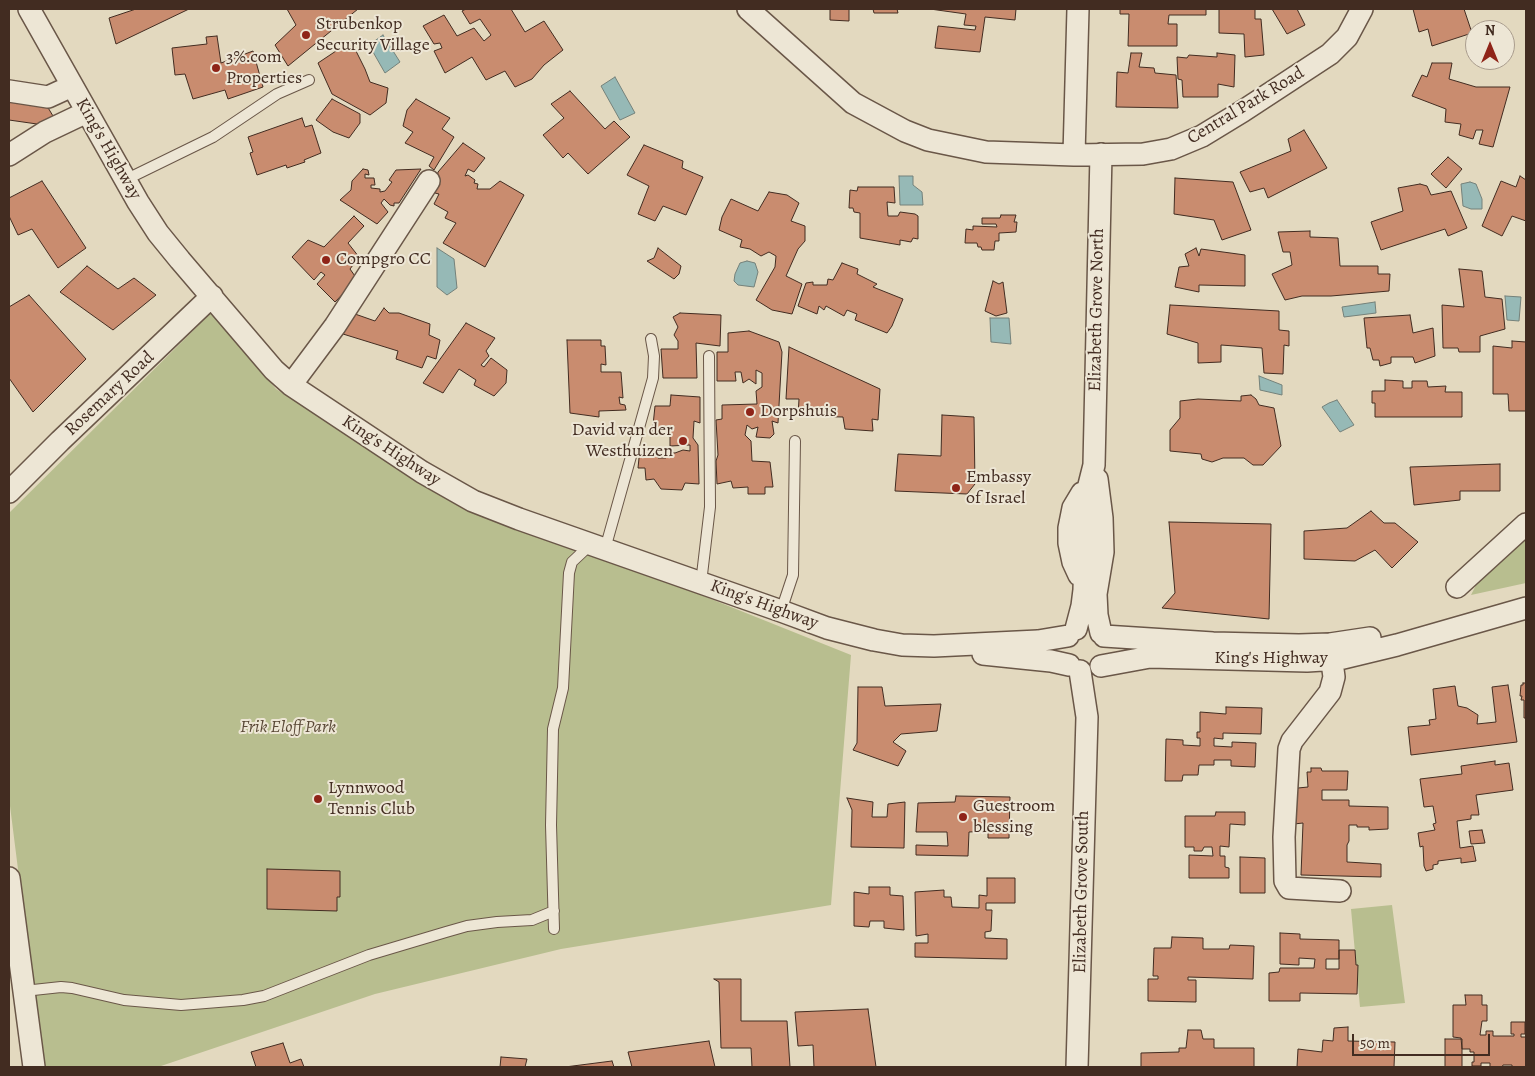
<!DOCTYPE html>
<html>
<head>
<meta charset="utf-8">
<style>
	body { margin:0 }
	#map { position:relative; width:1535px; height:1076px; overflow:hidden; background:#e3d9bf; font-family:Alegreya,serif }
	canvas { display:block }
	.frame { position:absolute; inset:0; border:10px solid #422c21; pointer-events:none }
	.north { position:absolute; left:1465px; top:20px; width:50px; height:50px; box-sizing:border-box; background:#ede6d5; border:1px solid #a99c8d; border-radius:50%; rotate:0deg; font-size:14px; font-weight:700; line-height:20px; text-align:center; color:#422c21 }
	.north::after { content:''; display:block; margin:auto; width:18px; height:22px; background:#8f2418; clip-path:polygon(50% 0,100% 100%,50% 72%,0 100%) }
	.scale { position:absolute; left:1352px; top:1034px; width:138px; height:22px; box-sizing:border-box; border:2px solid #422c21; border-top:0; padding-left:6px; font-size:15px; line-height:18px; white-space:nowrap; color:#422c21; -webkit-text-stroke:4px #ede6d5; paint-order:stroke }
</style>
</head>
<body>
<div id="map">
<canvas width="1535" height="1076"></canvas>
<div class="frame"></div>
<div class="north">N</div>
<div class="scale">50 m</div>
</div>
<script>
const ctx = document.querySelector('canvas').getContext('2d');
ctx.lineJoin = 'round';
function fillPath(path, color) { ctx.fillStyle = color; ctx.fill(path, 'evenodd'); }
const toPath = rows => new Path2D(rows.map(r => 'M' + r).join(''));
function stroke(path, color, width, dash) { ctx.strokeStyle = color; ctx.lineWidth = width; ctx.lineCap = dash ? 'butt' : 'round'; ctx.setLineDash(dash || []); ctx.stroke(path); }
function label(font, color, halo, rows, align = 'center') {
  ctx.font = font + ' Alegreya,serif'; ctx.lineWidth = 4; ctx.setLineDash([]); ctx.textBaseline = 'middle'; ctx.strokeStyle = halo; ctx.fillStyle = color; for (const [text, x, y, turn = 0] of rows) {
    ctx.save(); ctx.translate(x, y); ctx.rotate((+turn || 0) * Math.PI / 180); ctx.textAlign = isNaN(turn) ? turn : align; if (halo) ctx.strokeText(text, 0, 0); ctx.fillText(text, 0, 0); ctx.restore();
  }
}
const green = toPath([
	[212,312,276,389,457,505,671,583,851,655,831,905,561,949,375,994,158,1067,43,1067,9,798,9,513],
	[1526,530,1526,583,1471,595,1478,581],
	[1392,905,1405,1003,1360,1007,1351,909]
]);
const water = toPath([
	[383,35,400,62,385,73,369,45,383,35],
	[615,77,635,113,620,120,601,86,615,77],
	[899,176,913,176,913,185,922,192,923,205,900,205,899,176],
	[1470,182,1476,184,1482,199,1482,209,1471,209,1463,206,1461,184,1470,182],
	[437,248,454,259,457,288,447,295,437,287,437,248],
	[747,261,755,263,758,272,754,287,738,285,734,281,735,274,740,263,747,261],
	[1505,296,1521,297,1519,321,1507,320,1505,296],
	[1375,302,1376,313,1344,317,1342,307,1375,302],
	[990,318,1009,318,1011,344,991,342,990,318],
	[1259,376,1282,385,1282,395,1260,390,1259,376],
	[1337,400,1354,425,1340,432,1322,407,1329,403,1337,400]
]);
const building = toPath([
	[136,9,189,9,116,44,109,18,136,9],
	[287,9,358,9,288,66,275,45,296,25,287,9],
	[466,9,511,9,525,32,544,21,563,50,544,65,532,79,515,87,505,71,486,80,472,57,445,73,434,51,442,48,440,43,434,44,423,26,444,15,457,36,474,28,484,41,491,35,480,19,470,24,462,11,466,9],
	[830,9,849,9,849,21,830,20,830,9],
	[873,9,897,9,898,13,874,13,873,9],
	[930,9,1016,9,1015,20,985,17,980,52,935,48,938,26,975,30,976,26,964,25,966,14,930,9],
	[1120,9,1206,9,1206,15,1169,15,1168,24,1177,24,1177,46,1128,46,1129,14,1120,14,1120,9],
	[1219,9,1255,9,1255,19,1261,19,1264,55,1245,57,1244,34,1219,33,1219,9],
	[1272,9,1297,9,1305,25,1287,34,1272,9],
	[1413,9,1464,9,1472,33,1432,46,1428,29,1419,32,1413,9],
	[217,36,221,63,253,51,263,87,228,99,225,90,193,99,185,74,175,75,172,48,207,44,206,37,217,36],
	[351,41,365,69,370,82,388,88,386,103,370,115,332,94,318,63,351,41],
	[1131,53,1142,53,1139,67,1154,68,1155,73,1176,75,1178,108,1116,107,1117,72,1128,73,1131,53],
	[1217,53,1235,55,1234,87,1218,84,1218,97,1183,97,1182,80,1178,79,1177,57,1187,58,1189,55,1217,57,1217,53],
	[1432,63,1452,63,1449,79,1476,87,1510,87,1493,147,1479,144,1483,130,1476,130,1473,139,1459,135,1461,124,1445,122,1446,109,1412,96,1422,75,1427,77,1432,63],
	[570,91,605,129,614,121,630,137,588,174,568,153,563,158,543,135,564,118,551,104,570,91],
	[9,96,44,101,53,116,51,126,9,120,9,96],
	[332,99,360,114,360,123,349,138,333,132,316,120,332,99],
	[416,99,450,118,442,129,454,137,434,170,429,166,434,157,405,143,413,132,403,126,407,110,416,99],
	[302,118,305,127,312,125,321,153,304,160,305,162,287,168,286,165,257,175,250,153,253,152,248,137,302,118],
	[1304,130,1327,168,1268,198,1264,188,1250,192,1240,172,1291,151,1288,139,1304,130],
	[463,143,485,158,474,172,468,169,465,176,468,175,475,180,474,183,478,184,477,189,490,189,500,181,524,195,485,267,443,243,456,223,445,218,448,212,434,204,439,194,435,193,438,172,463,143],
	[644,145,683,161,682,168,703,177,686,215,663,206,655,221,638,214,649,186,627,175,644,145],
	[1448,157,1462,169,1446,188,1431,174,1448,157],
	[363,169,368,170,369,175,365,174,365,178,374,178,375,185,371,185,371,188,380,189,380,192,385,191,392,182,389,180,396,170,421,169,399,203,394,203,394,206,390,205,384,199,381,203,388,212,377,224,340,200,351,190,352,181,363,169],
	[1520,176,1526,180,1526,221,1512,216,1502,236,1482,226,1501,181,1516,187,1520,176],
	[1175,178,1233,182,1251,230,1222,240,1214,220,1174,214,1175,178],
	[42,181,86,248,58,268,32,229,18,235,9,216,9,198,42,181],
	[1420,184,1427,186,1431,195,1451,191,1467,228,1448,236,1445,229,1381,250,1371,222,1403,211,1398,188,1420,184],
	[858,187,894,187,895,203,887,202,888,216,898,216,900,212,915,214,918,216,918,239,913,238,911,242,900,240,900,245,860,238,860,213,854,212,853,208,849,208,850,190,857,191,858,187],
	[769,192,787,195,799,203,791,221,805,226,805,241,798,249,786,276,802,284,792,314,772,310,756,300,775,267,776,256,769,252,761,256,750,249,740,247,742,240,719,230,722,217,731,199,758,211,769,192],
	[1001,215,1016,215,1014,222,1017,222,1016,232,999,233,999,241,995,241,994,250,982,250,981,247,978,247,977,243,965,243,966,229,973,230,973,226,997,227,996,224,982,224,982,218,1000,218,1001,215],
	[354,216,364,226,348,243,359,257,350,269,357,279,335,302,317,284,325,275,321,272,314,280,292,257,308,240,324,247,354,216],
	[1310,231,1310,237,1338,238,1340,266,1378,266,1378,274,1390,274,1389,291,1331,296,1302,296,1285,300,1272,274,1292,265,1290,252,1283,252,1278,232,1310,231],
	[658,248,681,266,679,274,674,279,647,261,654,258,658,248],
	[1196,248,1199,256,1201,249,1245,255,1245,286,1199,285,1199,292,1175,287,1179,267,1189,266,1185,254,1196,248],
	[842,263,858,269,857,274,877,284,873,287,903,299,892,326,887,333,855,320,857,314,847,310,844,316,826,306,824,310,819,306,817,314,798,306,806,283,813,282,813,285,827,285,828,279,833,280,842,263],
	[87,266,118,289,134,278,156,295,113,330,60,292,87,266],
	[1459,269,1482,271,1485,297,1502,299,1505,329,1480,336,1480,352,1459,352,1458,348,1443,348,1442,305,1464,307,1459,269],
	[993,281,999,284,1003,282,1007,313,996,316,985,311,993,281],
	[29,295,86,359,33,412,9,378,9,307,29,295],
	[1170,305,1279,311,1279,330,1289,331,1289,346,1284,345,1283,374,1264,373,1262,348,1221,345,1221,362,1198,363,1198,343,1167,334,1170,305],
	[384,308,389,313,399,313,430,324,429,335,440,340,436,359,427,356,422,368,396,359,398,351,343,334,355,314,375,321,384,308],
	[680,313,721,315,720,346,696,343,697,378,663,378,661,349,678,349,678,341,674,335,678,327,673,317,680,313],
	[1410,315,1413,333,1433,328,1435,356,1415,363,1413,357,1391,357,1391,363,1380,366,1379,360,1373,360,1370,348,1367,348,1364,318,1410,315],
	[466,323,495,338,486,351,489,356,481,365,484,367,491,358,507,370,506,383,494,396,474,385,476,380,459,369,443,393,423,383,466,323],
	[749,331,779,342,782,352,778,423,772,421,774,434,770,438,756,437,758,427,752,429,747,425,745,435,751,441,752,461,770,462,773,487,765,487,765,494,748,494,748,487,733,488,731,481,717,484,716,461,718,455,716,420,722,419,722,405,757,404,756,391,762,387,762,373,756,370,756,384,749,379,743,383,741,372,735,372,736,381,717,381,717,352,728,352,728,333,749,331],
	[567,340,601,340,601,346,605,346,606,365,601,364,601,372,621,372,623,398,619,397,620,404,625,405,626,410,599,411,599,417,570,413,567,340],
	[1512,341,1526,342,1526,411,1509,411,1508,394,1493,394,1493,346,1512,348,1512,341],
	[789,347,880,389,878,420,872,419,873,431,845,429,843,417,798,416,799,399,786,399,789,347],
	[1385,380,1403,381,1403,388,1412,388,1412,381,1427,381,1428,387,1446,386,1445,392,1462,392,1462,417,1375,417,1375,403,1372,403,1372,391,1385,391,1385,380],
	[671,395,700,397,700,423,694,421,693,438,698,445,699,484,685,483,682,490,661,489,654,479,646,480,645,468,638,468,639,458,649,449,658,450,658,458,666,458,666,452,675,453,683,450,690,451,690,445,670,446,670,435,652,435,655,406,670,406,671,395],
	[1251,395,1256,399,1259,405,1274,408,1281,446,1263,465,1253,465,1244,458,1223,458,1212,462,1202,459,1201,454,1170,451,1170,430,1180,418,1180,401,1198,399,1241,401,1241,396,1251,395],
	[942,415,974,417,975,484,967,494,895,491,898,454,941,456,942,415],
	[1500,464,1500,491,1460,491,1460,500,1414,505,1410,467,1500,464],
	[1371,511,1384,523,1395,523,1418,542,1392,568,1375,550,1355,561,1304,559,1304,531,1347,528,1371,511],
	[1169,522,1271,524,1269,619,1162,608,1175,593,1169,522],
	[1523,683,1526,683,1526,718,1524,718,1524,700,1521,700,1522,696,1520,696,1521,685,1523,685,1523,683],
	[1508,685,1517,742,1411,755,1408,727,1430,725,1429,720,1436,719,1433,689,1455,686,1458,706,1467,708,1478,715,1477,724,1496,722,1492,687,1508,685],
	[858,687,882,687,885,706,941,704,937,731,901,734,893,742,906,751,898,766,853,750,857,743,858,687],
	[1226,707,1262,708,1261,734,1223,733,1223,739,1214,738,1214,746,1232,747,1232,742,1256,743,1255,767,1231,766,1231,760,1214,760,1214,765,1199,765,1198,775,1183,775,1182,781,1165,781,1166,739,1183,740,1183,745,1200,746,1200,738,1197,738,1197,732,1200,732,1200,712,1226,714,1226,707],
	[1495,761,1495,765,1509,763,1513,790,1476,795,1479,815,1471,815,1471,819,1457,821,1460,848,1473,846,1476,861,1461,863,1461,858,1438,861,1438,864,1433,865,1433,869,1426,871,1424,866,1423,846,1420,847,1418,833,1435,830,1433,824,1436,823,1433,806,1424,807,1420,779,1462,774,1461,766,1495,761],
	[1311,768,1321,768,1322,771,1348,771,1347,790,1322,790,1322,800,1349,800,1349,806,1388,807,1388,829,1369,830,1369,827,1357,827,1357,825,1349,825,1349,841,1347,845,1347,862,1381,864,1381,877,1301,875,1303,823,1294,824,1294,790,1297,790,1298,788,1308,787,1307,772,1311,772,1311,768],
	[956,796,1010,797,1009,838,988,838,988,831,969,832,968,856,916,855,916,845,948,846,947,832,916,832,918,803,955,802,956,796],
	[847,798,873,802,872,817,887,817,888,804,905,802,904,848,851,847,852,810,847,798],
	[1216,812,1245,812,1245,825,1230,824,1229,847,1220,846,1220,856,1225,856,1225,867,1229,868,1229,878,1189,878,1189,855,1213,856,1212,847,1204,847,1202,851,1194,851,1194,847,1185,847,1185,816,1215,816,1216,812],
	[1482,830,1485,843,1471,844,1469,831,1482,830],
	[1240,857,1265,858,1265,893,1240,893,1240,857],
	[267,869,340,871,340,897,337,897,337,911,267,909,267,869],
	[987,878,1015,878,1015,903,986,903,986,910,992,910,991,931,985,932,985,938,1007,939,1007,959,915,957,915,943,928,943,928,934,916,936,915,892,944,890,944,897,951,897,952,907,979,908,979,895,987,896,987,878],
	[869,887,890,887,890,895,903,896,904,930,884,928,884,921,870,921,869,927,854,926,854,892,869,894,869,887],
	[1280,933,1300,934,1300,939,1339,940,1339,959,1326,959,1326,969,1339,969,1339,950,1355,950,1356,965,1358,965,1357,994,1300,993,1300,1001,1269,1001,1269,973,1279,972,1280,968,1314,968,1315,959,1299,958,1299,965,1280,964,1280,933],
	[1172,937,1203,938,1203,949,1229,949,1230,945,1254,946,1253,979,1188,977,1188,980,1196,980,1196,1002,1148,1001,1148,979,1158,979,1158,976,1153,976,1154,948,1171,948,1172,937],
	[714,979,741,979,741,1021,787,1021,790,1067,752,1067,751,1048,721,1048,719,982,714,979],
	[1465,995,1482,995,1482,1005,1487,1005,1487,1021,1482,1021,1480,1035,1486,1035,1486,1031,1493,1031,1493,1036,1514,1036,1514,1034,1511,1034,1511,1022,1525,1022,1525,1034,1521,1034,1521,1037,1526,1037,1526,1067,1512,1067,1512,1065,1503,1065,1502,1067,1490,1067,1490,1063,1481,1063,1481,1066,1472,1066,1472,1062,1474,1062,1474,1052,1470,1052,1470,1049,1462,1049,1461,1038,1453,1037,1453,1005,1466,1005,1465,995],
	[868,1009,876,1067,814,1067,813,1045,798,1046,795,1012,868,1009],
	[1348,1027,1348,1041,1395,1042,1394,1067,1400,1067,1297,1067,1298,1049,1322,1052,1323,1040,1333,1041,1334,1028,1348,1027],
	[1188,1030,1201,1030,1203,1039,1214,1039,1214,1048,1254,1048,1254,1067,1141,1067,1141,1053,1179,1052,1179,1048,1186,1048,1188,1030],
	[1445,1039,1462,1039,1462,1067,1445,1067,1445,1039],
	[709,1041,715,1067,632,1067,628,1052,709,1041],
	[283,1043,290,1063,301,1059,304,1067,256,1067,251,1052,283,1043],
	[501,1057,527,1059,525,1067,500,1067,501,1057],
	[612,1061,614,1067,565,1067,612,1061]
]);
const lane = toPath([
	[125,180,213,137,277,94,309,80],
	[605,549,653,378,654,356,651,339],
	[701,583,710,507,709,356],
	[781,611,793,575,795,441],
	[554,929,551,825,553,729,563,688,569,573,572,562,590,545],
	[24,991,61,987,72,988,124,1000,181,1005,243,1000,264,996,369,955,446,932,467,926,497,922,532,920,554,911]
]);
const street = toPath([
	[29,9,138,202,158,233,180,260,274,370,291,385,422,472,473,501,519,519,781,611,827,628,874,640,902,645,934,646,1038,641,1068,636],
	[748,9,853,103,905,131,928,140,986,152,1074,155,1143,154,1171,149,1202,136,1243,111,1330,54,1347,37,1362,9],
	[9,91,48,97,72,86],
	[9,155,45,132,87,112],
	[1074,155,1078,9],
	[291,385,335,326,429,181],
	[1097,479,1102,518,1103,552,1096,594,1097,615,1101,633],
	[9,492,60,441,212,296],
	[1079,575,1073,562,1069,543,1069,528,1073,508,1082,493],
	[1457,587,1526,524],
	[1076,629,1082,606,1084,590,1086,512,1089,485,1094,465,1101,154],
	[1104,636,1213,643,1299,645,1330,644,1370,638],
	[1330,647,1334,677,1330,692,1292,741,1289,749,1284,837,1285,881,1289,888,1340,891],
	[983,654,1051,661,1069,665],
	[1101,666,1150,657,1307,661,1339,659,1397,645,1526,608],
	[9,878,34,1067],
	[1077,1067,1087,717,1080,671]
]);
const markers = [
	[306,35,5,"#8f2418"],
	[216,68,5,"#8f2418"],
	[326,260,5,"#8f2418"],
	[750,412,5,"#8f2418"],
	[683,441,5,"#8f2418"],
	[956,488,5,"#8f2418"],
	[318,799,5,"#8f2418"],
	[963,817,5,"#8f2418"]
];
const poiNames = [
	["Strubenkop",316,25],
	["Security Village",316,46],
	["3%.com",226,58],
	["Properties",226,79],
	["Compgro CC",336,260],
	["Dorpshuis",760,412],
	["David van der",673,431,"right"],
	["Westhuizen",673,452,"right"],
	["Embassy",966,478],
	["of Israel",966,499],
	["Lynnwood",328,789],
	["Tennis Club",328,810],
	["Guestroom",973,807],
	["blessing",973,828]
];
const streetNames = [
	["Central Park Road",1246,106,-31],
	["King's Highway",108,149,60],
	["Elizabeth Grove North",1097,310,-89],
	["Rosemary Road",110,394,-43],
	["King's Highway",391,451,33],
	["King's Highway",764,605,20],
	["King's Highway",1271,659],
	["Elizabeth Grove South",1082,892,-89]
];
const parkNames = [
	["Frik Eloff Park",288,728]
];
fillPath(green, '#b8be8f');
fillPath(water, '#96b9b6');
stroke(water, '#74817a', 1);
fillPath(building, '#c98c6f');
stroke(building, '#422c21', 1);
stroke(lane, '#6a5748', 12);
stroke(street, '#6a5748', 24);
stroke(lane, '#ede6d5', 10);
stroke(street, '#ede6d5', 21);
for (const [x, y, r, color] of markers) { const dot = new Path2D(); dot.arc(x, y, r, 0, 2 * Math.PI); ctx.fillStyle = color; ctx.fill(dot); stroke(dot, '#ede6d5', 2); }
label('18px', '#422c21', '#ede6d5', poiNames, 'left');
label('18px', '#422c21', '#ede6d5', streetNames);
label('italic 18px', '#5a4937', '#ede6d5', parkNames);
</script>
</body>
</html>
